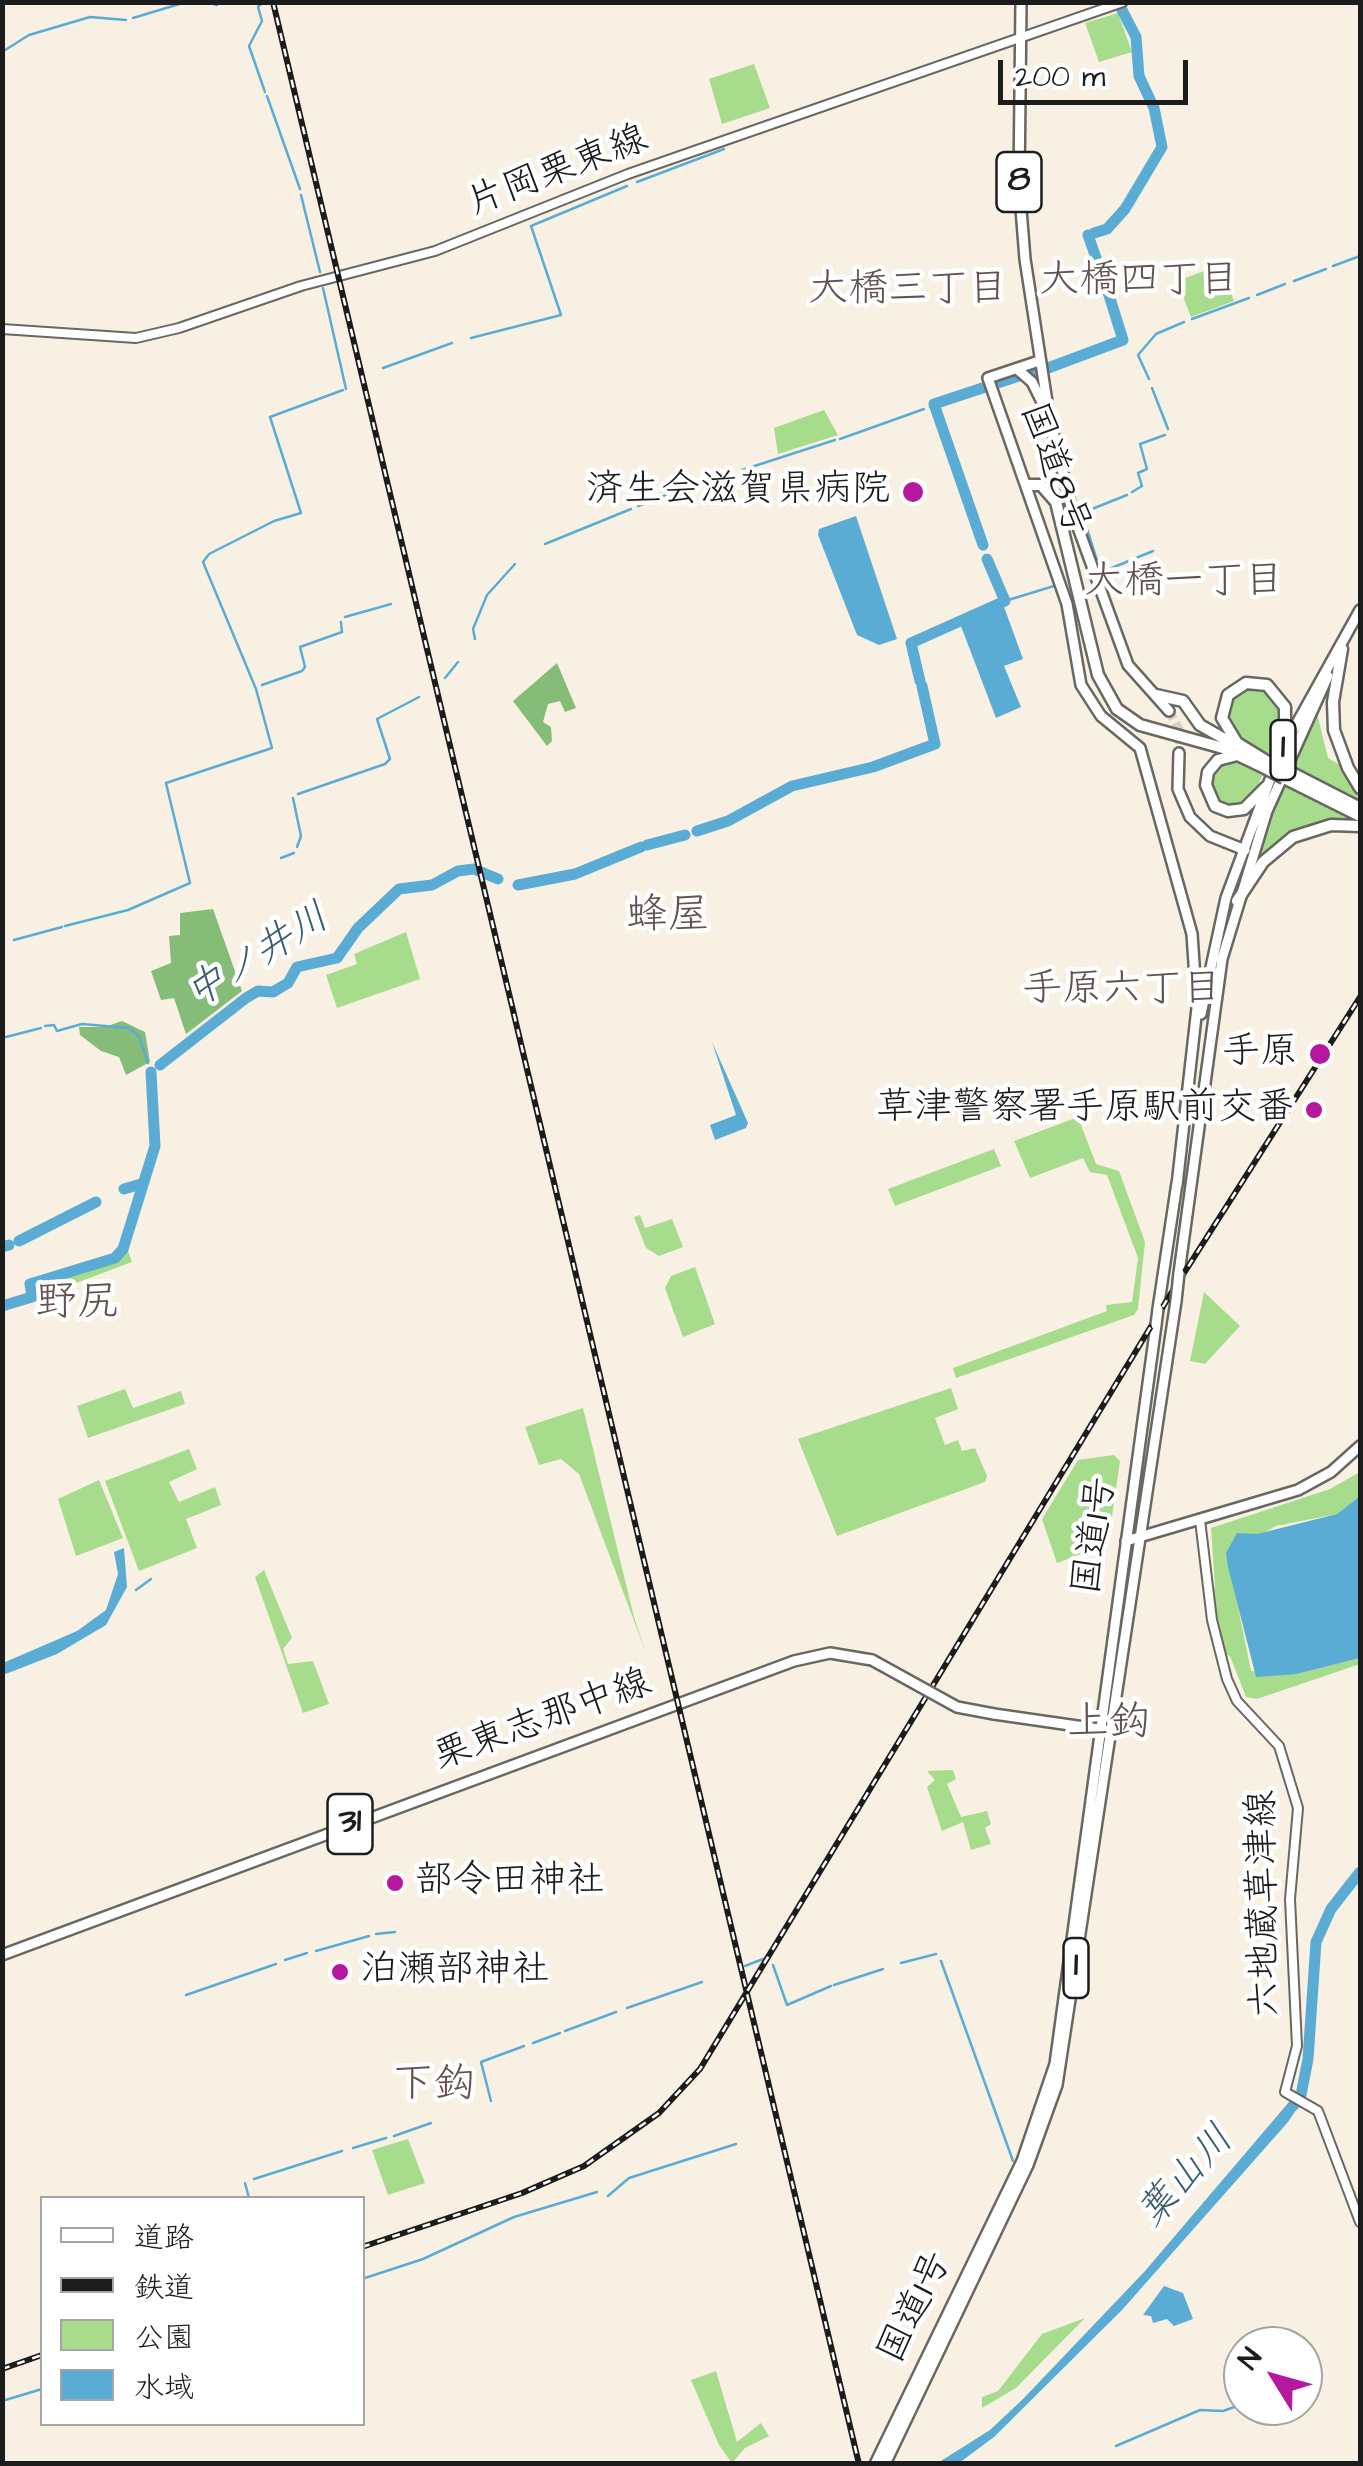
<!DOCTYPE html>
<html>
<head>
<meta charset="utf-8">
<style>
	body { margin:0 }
	#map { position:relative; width:1363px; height:2466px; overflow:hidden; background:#f8f1e3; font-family:"Architects Daughter","Klee One",sans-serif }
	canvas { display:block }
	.frame { position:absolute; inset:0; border:5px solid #1c1c1c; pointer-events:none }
	.legend { position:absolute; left:40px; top:2196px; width:325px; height:230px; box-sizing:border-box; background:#fff; border:2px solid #a4a4a4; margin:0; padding:12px 18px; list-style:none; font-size:30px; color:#1c1c1c }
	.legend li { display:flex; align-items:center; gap:20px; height:50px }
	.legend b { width:50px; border:2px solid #a4a4a4 }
	.north { position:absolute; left:1223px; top:2326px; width:100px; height:100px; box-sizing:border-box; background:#fff; border:2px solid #a4a4a4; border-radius:50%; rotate:307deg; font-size:28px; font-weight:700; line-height:40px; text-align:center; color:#1c1c1c }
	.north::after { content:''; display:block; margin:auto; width:35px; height:45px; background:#b5179e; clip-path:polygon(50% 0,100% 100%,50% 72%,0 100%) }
	.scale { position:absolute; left:998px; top:60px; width:190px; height:45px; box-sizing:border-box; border:5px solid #1c1c1c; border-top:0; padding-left:12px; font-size:30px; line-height:35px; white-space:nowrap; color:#1c1c1c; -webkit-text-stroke:8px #fff; paint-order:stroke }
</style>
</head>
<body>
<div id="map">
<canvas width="1363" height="2466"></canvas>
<div class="frame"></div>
<ul class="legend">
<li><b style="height:12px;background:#fff"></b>道路</li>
<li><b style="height:12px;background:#1c1c1c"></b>鉄道</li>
<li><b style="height:28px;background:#a7dc8c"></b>公園</li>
<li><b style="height:28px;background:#5bacd5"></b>水域</li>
</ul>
<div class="north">N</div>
<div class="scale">200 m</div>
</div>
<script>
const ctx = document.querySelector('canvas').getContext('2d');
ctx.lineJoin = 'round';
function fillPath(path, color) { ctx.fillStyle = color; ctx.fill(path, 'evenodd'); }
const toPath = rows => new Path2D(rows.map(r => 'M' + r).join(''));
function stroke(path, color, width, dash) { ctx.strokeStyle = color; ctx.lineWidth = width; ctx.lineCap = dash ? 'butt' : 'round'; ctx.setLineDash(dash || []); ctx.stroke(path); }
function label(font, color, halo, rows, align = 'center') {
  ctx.font = font + ' "Architects Daughter","Klee One",sans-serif'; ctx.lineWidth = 9; ctx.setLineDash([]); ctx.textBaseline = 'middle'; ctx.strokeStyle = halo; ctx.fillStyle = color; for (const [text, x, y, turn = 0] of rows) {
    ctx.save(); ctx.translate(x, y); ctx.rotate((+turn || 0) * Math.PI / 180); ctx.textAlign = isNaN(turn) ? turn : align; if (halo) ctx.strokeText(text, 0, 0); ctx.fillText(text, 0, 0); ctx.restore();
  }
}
const green = toPath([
	[1118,13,1132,52,1099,62,1085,23],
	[754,64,770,108,722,124,709,79],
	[1221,265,1234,301,1191,317,1177,281],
	[824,410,838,435,778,454,774,428],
	[1252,687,1265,689,1282,710,1281,732,1270,759,1244,745,1227,721,1233,696],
	[1316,709,1328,758,1342,766,1360,795,1360,804,1288,768],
	[1230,760,1264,773,1252,796,1232,806,1218,802,1211,793,1211,774],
	[1283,781,1360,821,1308,827,1251,871],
	[406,932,420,979,337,1008,326,975,357,964,354,954],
	[1078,1117,1096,1164,1119,1171,1145,1242,1138,1309,1134,1315,956,1378,953,1368,1107,1311,1106,1305,1132,1302,1138,1258,1107,1175,1090,1172,1083,1158,1030,1178,1014,1141],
	[994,1149,1001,1166,895,1206,888,1189],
	[640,1215,645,1228,672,1219,683,1247,659,1256,646,1248,634,1217],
	[127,1248,132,1262,31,1300,32,1285,115,1259],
	[695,1267,715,1324,683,1337,665,1288,671,1276],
	[1204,1292,1240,1326,1205,1364,1190,1361],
	[951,1388,958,1409,935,1418,945,1445,958,1440,962,1451,975,1448,987,1476,985,1482,837,1536,798,1439],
	[125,1389,133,1408,181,1391,185,1404,88,1438,77,1406],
	[583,1408,634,1617,646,1653,579,1474,561,1459,539,1465,525,1427],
	[189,1449,197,1469,169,1482,179,1502,215,1487,221,1505,186,1519,197,1548,139,1571,105,1481],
	[1114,1455,1120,1461,1108,1544,1057,1563,1042,1519,1078,1460],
	[1360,1472,1360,1496,1337,1514,1276,1526,1227,1553,1251,1671,1297,1674,1360,1658,1360,1664,1257,1699,1246,1697,1230,1656,1224,1653,1217,1630,1210,1595,1215,1587,1211,1528,1330,1489],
	[99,1480,123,1538,76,1556,58,1499],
	[264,1570,292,1638,283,1649,288,1664,313,1661,329,1704,303,1713,255,1577],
	[953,1770,956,1779,947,1784,961,1817,987,1811,991,1824,985,1828,991,1844,971,1850,963,1822,942,1831,927,1787,935,1780,927,1771],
	[408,2139,425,2183,388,2195,372,2150],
	[1085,2318,1016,2388,982,2408,982,2397,998,2391,1042,2334],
	[716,2371,737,2442,761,2423,769,2436,745,2448,732,2463,719,2445,691,2380]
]);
const forest = toPath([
	[557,663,576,708,565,712,560,701,548,704,543,722,551,727,552,741,547,746,513,701],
	[213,909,242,991,186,1034,174,998,161,1000,151,971,171,963,169,936,180,935,180,913],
	[122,1021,145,1032,150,1062,126,1075,119,1057,101,1051,80,1035,79,1027,105,1027]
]);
const water = toPath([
	[856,516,897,639,879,645,857,635,818,535,819,529],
	[1003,604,1023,659,1004,666,1021,707,996,718,959,621],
	[712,1042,748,1123,746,1128,715,1140,710,1125,736,1115],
	[1360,1496,1360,1658,1297,1674,1256,1677,1228,1567,1226,1553,1237,1533,1257,1534,1337,1514],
	[124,1548,127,1587,106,1625,57,1654,3,1675,3,1663,77,1631,106,1610,118,1574,114,1552],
	[1289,2102,1300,2104,1288,2122,1122,2310,994,2437,959,2463,936,2464,990,2430,1023,2399,1145,2271],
	[1164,2286,1183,2293,1193,2319,1174,2326,1167,2319,1153,2323,1151,2316,1143,2315]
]);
const stream = toPath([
	[206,2,217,5],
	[263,2,258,7,262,21,249,46,265,92],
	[133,18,186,2],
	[2,52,29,35,90,17,126,20],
	[267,96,300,189],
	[637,182,724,149],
	[301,195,320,272],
	[1333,266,1360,256],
	[1294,281,1326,269],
	[323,288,346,389],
	[1257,295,1285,284],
	[1192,319,1249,298],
	[471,338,561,315,531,226,627,186],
	[383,368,452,343],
	[1149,379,1138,355,1156,334,1184,322],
	[1152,388,1168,429],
	[930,407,934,404],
	[840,439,924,409],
	[742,470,835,440],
	[1132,492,1142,486,1138,473,1147,469,1140,444,1165,435],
	[638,506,728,471],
	[545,544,631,509],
	[1102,572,1153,551],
	[1101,573,1082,513,1127,495],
	[1005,601,1054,586],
	[345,617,391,604],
	[475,639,473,629,487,595,515,564],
	[445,678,458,662],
	[262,685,302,671,305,667,300,647,342,632,341,622],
	[298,794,385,764,390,759,377,719,419,697],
	[293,798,301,836,297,847],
	[281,858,294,853],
	[65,926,128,910,190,883,166,783,272,748,256,689,203,562,209,554,274,521,301,513,270,417,343,390],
	[14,940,62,927],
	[45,1026,54,1025,57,1031,82,1024,129,1028,139,1036,148,1063],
	[2,1038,41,1028],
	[136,1590,151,1579],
	[376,1934,395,1932],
	[316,1951,369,1936],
	[285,1960,307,1953],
	[941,1961,1013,2161],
	[901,1963,936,1954],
	[773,1965,787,2005,831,1986],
	[745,1966,763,1959],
	[834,1985,883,1969],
	[186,1995,276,1964],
	[627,2008,702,1982],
	[565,2031,616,2012],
	[533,2043,560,2033],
	[491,2101,481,2062,524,2046],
	[394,2136,431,2123],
	[353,2148,386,2138],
	[254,2179,342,2151],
	[245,2183,249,2198],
	[608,2196,629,2178,736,2144],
	[362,2279,423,2259,514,2217,597,2192],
	[2,2401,42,2389],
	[1116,2446,1200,2410,1223,2411,1243,2404]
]);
const river = toPath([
	[1094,233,1107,229,1125,209,1162,147,1154,108,1139,76,1136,37,1122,10],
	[1088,235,1102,275],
	[1048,368,1123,340,1108,292],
	[983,545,934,404,1034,371],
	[920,681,911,643,1005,601,987,559],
	[697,831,728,821,792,786,873,767,935,744,922,686],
	[647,845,685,835],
	[518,885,575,874,641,847],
	[160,1065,246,998,258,991,273,992,288,983,297,967,337,958,358,928,399,889,432,885,458,871,474,869,498,879],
	[124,1189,141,1184],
	[19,1241,96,1202],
	[2,1247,9,1245],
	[2,1306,32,1297,30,1284,115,1258,123,1249,155,1146,151,1072],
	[1293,2106,1301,2095,1308,2059,1316,1942,1331,1909,1360,1872]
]);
const trunkTunnel = toPath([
	[1169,711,1180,731,1179,753]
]);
const secondary = toPath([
	[2,329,136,338,179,328,301,286,435,251,628,174,1123,2],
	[1200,1520,1212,1620,1227,1679,1237,1701,1279,1746,1298,1808,1290,1899,1297,2046,1285,2092,1318,2111,1360,2222]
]);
const primary = toPath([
	[1126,1541,1298,1490,1331,1472,1360,1446],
	[994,1714,1105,1730],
	[2,1955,794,1661,830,1653,872,1660]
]);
const trunk = toPath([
	[1021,2,1019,184,1025,259,1049,415,1072,511,1128,665,1169,711],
	[1039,361,988,378,1067,604,1081,685,1101,716,1140,748,1192,934,1197,1008,1177,1185],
	[1017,369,1032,382,1044,406],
	[1286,743,1360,610],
	[1179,753,1178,789,1190,817,1210,836,1245,850],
	[1201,1014,1226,898,1275,766],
	[1179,1273,1222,959,1267,811,1328,676],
	[1158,1309,1177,1183],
	[875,2464,1022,2161,1055,2064,1156,1325],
	[885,2464,1028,2165,1057,2085,1176,1301]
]);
const motorway = toPath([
	[1028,485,1041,485,1056,502,1098,675,1117,709,1140,725,1223,748,1265,768],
	[1342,649,1333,702,1334,730,1348,768,1360,788],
	[1156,695,1183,701,1200,725,1235,745],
	[1237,755,1218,760,1208,772,1206,785,1215,806,1228,811,1244,809,1266,787],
	[1268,762,1237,743,1222,718,1228,695,1246,683,1267,685,1285,707,1285,733,1277,762],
	[1288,771,1360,808],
	[1284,778,1360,816],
	[1237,901,1263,862,1293,837,1331,825,1360,826]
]);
const rail = toPath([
	[273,2,859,2464],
	[362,2247,522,2193,584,2166,659,2113,700,2069,1170,1295,1360,997],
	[2,2369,42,2355]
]);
const primaryBridge = toPath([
	[872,1660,957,1707,994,1714]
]);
const trunkBridge = toPath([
	[1176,1301,1179,1273],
	[1156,1325,1158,1309]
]);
const motorwayBridge = toPath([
	[1268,762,1288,771],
	[1265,768,1284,778]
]);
const markers = [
	[913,492,12,"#b5179e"],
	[1320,1054,12,"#b5179e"],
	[1314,1110,10,"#b5179e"],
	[395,1883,10,"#b5179e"],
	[340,1972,10,"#b5179e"]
];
const shields = [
	[1019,182,45],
	[1283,750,25],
	[350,1824,45],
	[1076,1968,25]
];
const shieldNames = [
	["8",1019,182],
	["1",1283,750],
	["31",350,1824],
	["1",1076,1968]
];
const streetNames = [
	["片岡栗東線",558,173,-21],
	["国道8号",1053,470,70],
	["国道1号",1097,1536,-82],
	["栗東志那中線",543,1722,-20],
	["六地蔵草津線",1266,1904,-91],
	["国道1号",917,2308,-64]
];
const poiNames = [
	["済生会滋賀県病院",890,492],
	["手原",1298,1054],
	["草津警察署手原駅前交番",1294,1110],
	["部令田神社",415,1883,"left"],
	["泊瀬部神社",360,1972,"left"]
];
const neighbourhoodNames = [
	["大橋四丁目",1139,283],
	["大橋三丁目",908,292],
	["大橋一丁目",1184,584],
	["手原六丁目",1122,992]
];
const waterNames = [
	["中ノ井川",259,958,-32],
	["葉山川",1188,2178,-48]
];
const quarterNames = [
	["蜂屋",668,918],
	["野尻",77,1305],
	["上鈎",1109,1725],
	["下鈎",434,2087]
];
fillPath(green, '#a7dc8c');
fillPath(forest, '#85bc78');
fillPath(water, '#5bacd5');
stroke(stream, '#5bacd5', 2.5);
stroke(river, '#5bacd5', 11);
stroke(trunkTunnel, '#d7d1c5', 9, [9, 4.5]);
stroke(secondary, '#696762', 12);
stroke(primary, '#696762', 14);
stroke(trunk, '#696762', 14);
stroke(motorway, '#696762', 15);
stroke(secondary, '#fff', 8);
stroke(primary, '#fff', 9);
stroke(trunk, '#fff', 9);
stroke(motorway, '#fff', 10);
stroke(rail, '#1c1c1c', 6);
stroke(rail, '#fff', 2.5, [8]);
stroke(primaryBridge, '#696762', 14, []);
stroke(trunkBridge, '#696762', 14, []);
stroke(motorwayBridge, '#696762', 15, []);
stroke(primaryBridge, '#fff', 9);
stroke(trunkBridge, '#fff', 9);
stroke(motorwayBridge, '#fff', 10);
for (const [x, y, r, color] of markers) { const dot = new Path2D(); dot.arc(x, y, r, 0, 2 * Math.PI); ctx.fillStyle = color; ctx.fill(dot); stroke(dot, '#fff', 4); }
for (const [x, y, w] of shields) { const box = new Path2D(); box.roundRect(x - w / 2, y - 30, w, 60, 8); ctx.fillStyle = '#fff'; ctx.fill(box); stroke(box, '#1c1c1c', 2.5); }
label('bold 35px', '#1c1c1c', null, shieldNames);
label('38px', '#1c1c1c', '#fff', streetNames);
label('38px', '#1c1c1c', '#fff', poiNames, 'right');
label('40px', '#64504e', '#fff', neighbourhoodNames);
label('italic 40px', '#385d6f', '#fff', waterNames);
label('42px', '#64504e', '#fff', quarterNames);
</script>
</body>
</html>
